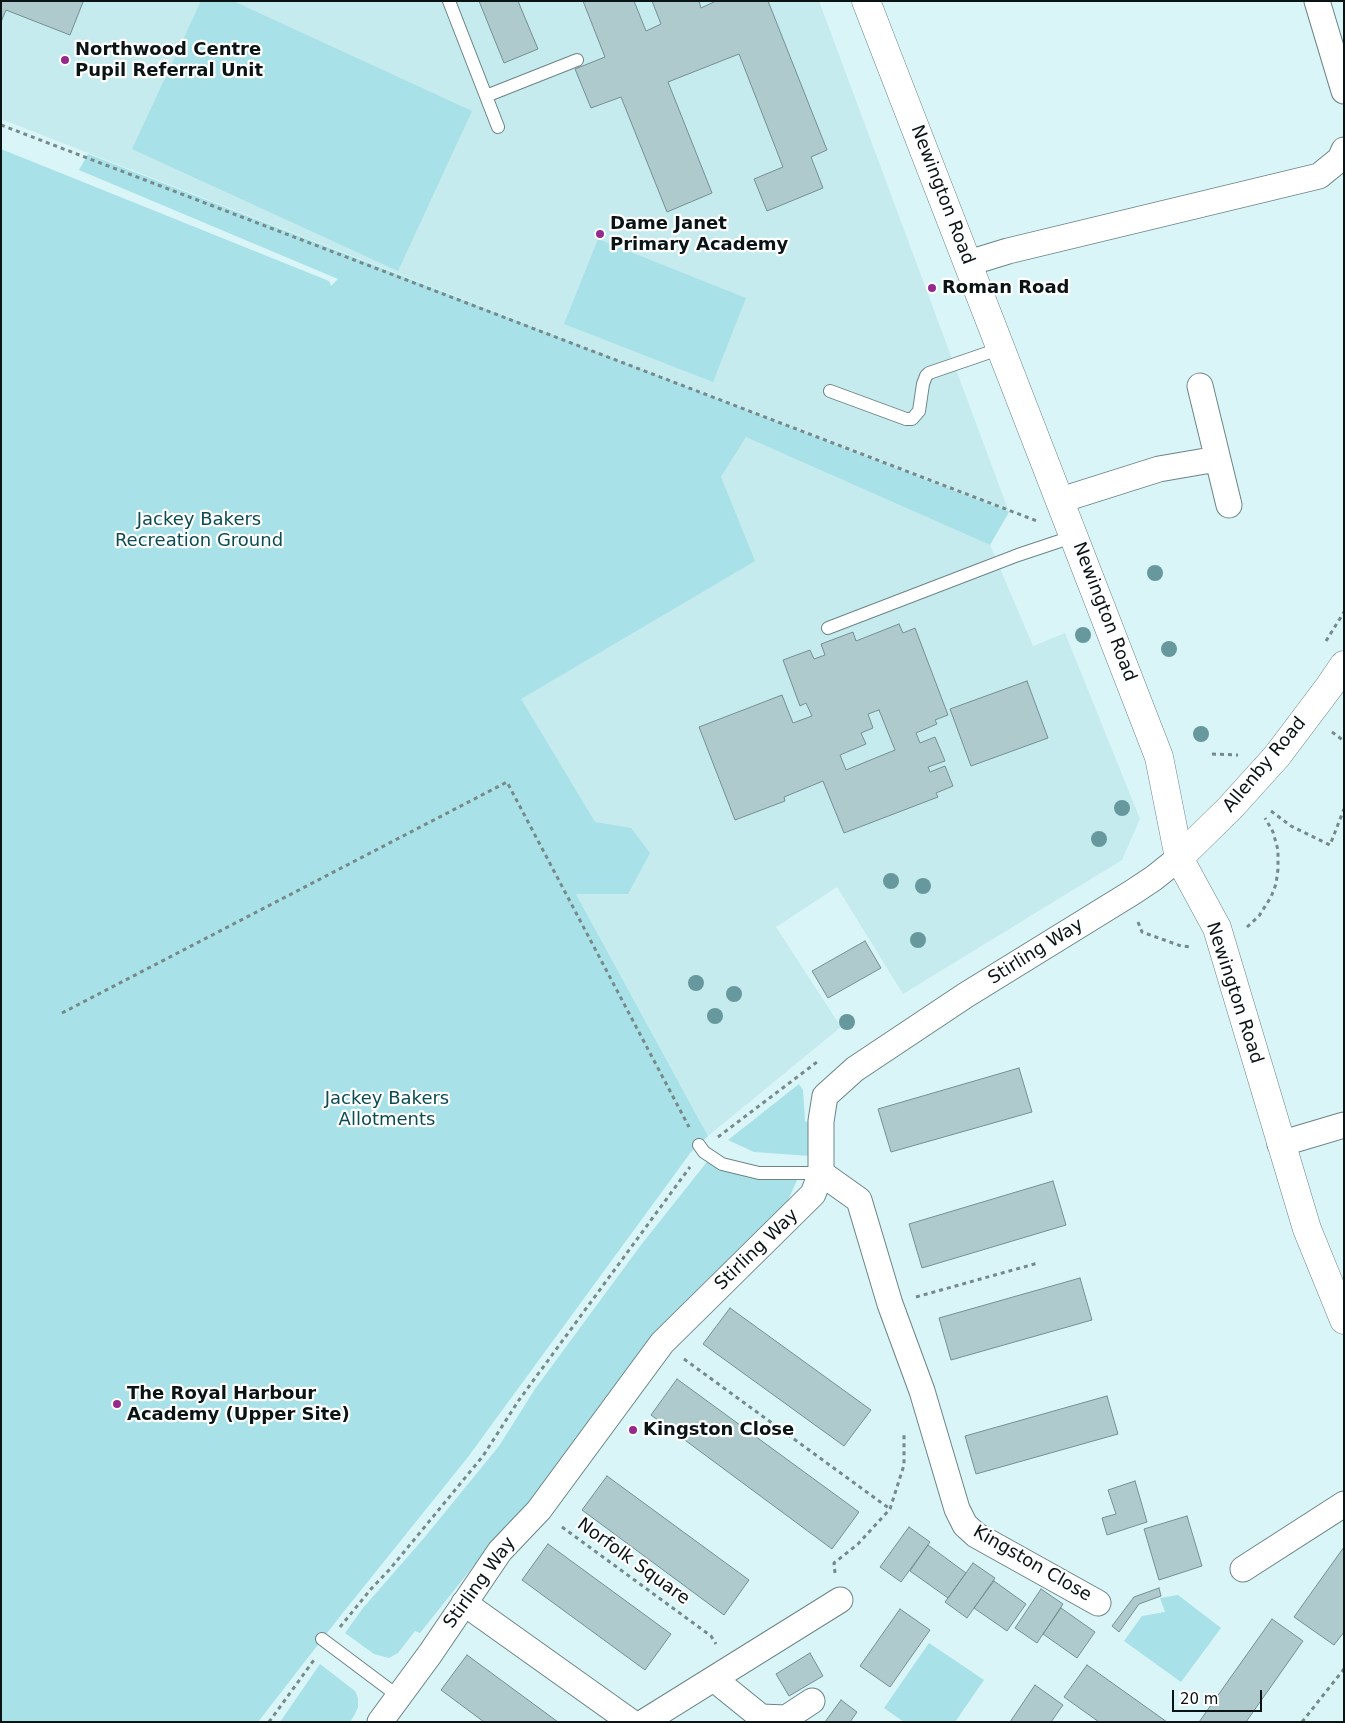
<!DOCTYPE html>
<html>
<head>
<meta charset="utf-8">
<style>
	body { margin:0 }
	#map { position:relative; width:1345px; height:1723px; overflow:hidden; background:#d9f5f8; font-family:"DejaVu Sans",sans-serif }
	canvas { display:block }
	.frame { position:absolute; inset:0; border:2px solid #0a1415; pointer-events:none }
	.scale { position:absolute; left:1172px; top:1690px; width:90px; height:22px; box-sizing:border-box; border:2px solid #0a1415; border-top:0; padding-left:6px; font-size:15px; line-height:18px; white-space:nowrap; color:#0a1415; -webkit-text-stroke:4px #fff; paint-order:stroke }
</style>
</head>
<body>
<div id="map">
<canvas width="1345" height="1723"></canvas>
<div class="frame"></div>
<div class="scale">20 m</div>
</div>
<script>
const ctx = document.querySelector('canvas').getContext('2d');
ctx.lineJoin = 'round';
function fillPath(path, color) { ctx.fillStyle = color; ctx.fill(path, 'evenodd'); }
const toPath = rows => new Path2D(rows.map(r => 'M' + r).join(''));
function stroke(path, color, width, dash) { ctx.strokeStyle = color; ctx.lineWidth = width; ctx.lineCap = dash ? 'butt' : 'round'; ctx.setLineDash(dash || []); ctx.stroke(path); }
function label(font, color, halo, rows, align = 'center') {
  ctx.font = font + ' "DejaVu Sans",sans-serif'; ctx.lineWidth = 4.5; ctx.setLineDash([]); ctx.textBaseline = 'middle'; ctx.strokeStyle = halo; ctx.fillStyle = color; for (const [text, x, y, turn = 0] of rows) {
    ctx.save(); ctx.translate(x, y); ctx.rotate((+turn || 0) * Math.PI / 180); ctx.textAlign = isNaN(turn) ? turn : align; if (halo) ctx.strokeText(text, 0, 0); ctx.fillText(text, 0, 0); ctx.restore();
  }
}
const built = toPath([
	[1,1,819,1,1009,512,1,119],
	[746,436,990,545,1033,646,1065,633,1140,819,1122,860,903,994,837,887,776,927,841,1027,708,1136,474,707,721,477]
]);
const green = toPath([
	[201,1,233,1,472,111,398,271,132,149],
	[1,149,329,281,331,286,338,279,79,170,88,154,1009,512,990,545,746,437,721,477,755,561,521,699,595,822,631,828,650,853,628,894,576,894,708,1136,691,1152,468,1457,341,1615,258,1722,1,1722],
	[598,239,746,298,713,382,564,324],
	[799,1084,803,1090,805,1122,811,1121,810,1156,754,1152,728,1140],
	[710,1158,750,1176,797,1180,787,1203,702,1285,684,1304,526,1512,507,1524,420,1633,415,1631,398,1653,389,1658,374,1654,345,1633,363,1608,424,1538,499,1446,535,1389,641,1245],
	[1178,1595,1221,1628,1181,1682,1124,1641,1142,1616,1165,1612,1160,1598],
	[929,1643,984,1680,955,1722,904,1722,884,1708],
	[320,1664,355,1691,358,1698,358,1707,355,1714,350,1722,280,1722]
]);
const building = toPath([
	[1,1,81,1,83,2,70,35,6,10,1,22,1,1],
	[479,1,518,1,538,49,504,63,479,1],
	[583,1,634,1,646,31,661,24,652,1,699,1,701,8,716,1,768,1,827,150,811,157,823,188,767,211,754,179,783,167,739,54,668,82,712,193,667,212,621,97,591,108,575,69,605,57,583,1],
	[899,624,903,633,915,628,948,715,935,720,937,724,916,733,920,743,935,737,945,761,928,767,930,772,945,766,953,786,936,793,938,797,844,833,823,781,784,797,785,801,735,820,699,727,782,695,793,723,812,716,806,703,800,706,783,660,810,650,814,659,825,655,821,644,853,632,856,641,899,624],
	[879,710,895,750,846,770,840,755,866,744,861,733,873,728,868,714,879,710],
	[1027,681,1048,738,971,766,950,709,1027,681],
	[865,941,881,968,828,998,812,971,865,941],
	[1019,1068,1032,1112,891,1152,878,1109,1019,1068],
	[1053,1181,1066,1225,922,1268,909,1224,1053,1181],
	[1080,1278,1092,1320,951,1360,939,1318,1080,1278],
	[730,1308,871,1410,844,1446,703,1344,730,1308],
	[677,1379,859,1512,832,1549,651,1415,677,1379],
	[1107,1396,1118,1434,976,1474,965,1436,1107,1396],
	[607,1476,749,1580,724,1615,582,1510,607,1476],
	[1135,1481,1147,1522,1107,1535,1102,1518,1116,1514,1108,1490,1135,1481],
	[1187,1516,1202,1566,1159,1580,1144,1529,1187,1516],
	[909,1527,930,1542,901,1582,880,1567,909,1527],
	[548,1544,671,1634,645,1670,522,1580,548,1544],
	[928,1545,966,1573,948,1598,910,1571,928,1545],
	[1344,1547,1344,1632,1334,1645,1294,1617,1344,1547],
	[973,1563,995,1578,967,1618,945,1602,973,1563],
	[994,1581,1026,1604,1007,1631,974,1608,994,1581],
	[1159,1588,1161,1596,1139,1604,1119,1632,1112,1626,1134,1597,1159,1588],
	[1041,1589,1063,1604,1037,1643,1015,1628,1041,1589],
	[1061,1608,1095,1632,1077,1658,1043,1634,1061,1608],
	[900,1609,930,1630,890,1687,860,1666,900,1609],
	[1272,1619,1303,1641,1246,1722,1199,1722,1272,1619],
	[810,1653,823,1676,789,1696,776,1674,810,1653],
	[467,1655,558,1722,484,1722,441,1690,467,1655],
	[1087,1665,1167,1722,1099,1722,1064,1697,1087,1665],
	[1035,1685,1063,1705,1051,1722,1010,1722,1035,1685],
	[841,1700,857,1712,850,1722,825,1722,841,1700]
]);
const path = toPath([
	[1,125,1037,521],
	[1326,641,1344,612],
	[1332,732,1344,741],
	[1212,754,1238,755],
	[1271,811,1291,826,1330,845,1344,809],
	[1138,922,1142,932,1181,946,1192,947],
	[1247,927,1259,916,1271,897,1276,884,1278,869,1278,850,1273,832,1265,818],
	[62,1013,507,782,689,1127],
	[718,1137,817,1062],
	[916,1297,1038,1263],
	[684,1359,890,1509],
	[562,1527,711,1636,716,1644],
	[835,1573,834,1563,858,1544,890,1509,904,1465,904,1435],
	[340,1627,371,1589,390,1569,483,1456,519,1400,690,1167],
	[269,1722,314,1660],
	[1302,1722,1344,1669]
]);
const lane = toPath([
	[449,1,498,127],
	[486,96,577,60],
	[830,391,906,419,912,419,919,411,923,384,926,376,929,373,1002,348],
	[828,628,1018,555,1075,536],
	[699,1145,704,1152,722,1164,759,1173,821,1173],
	[322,1639,398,1696]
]);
const street = toPath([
	[1317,1,1344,91],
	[969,263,1008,251,1319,176,1340,159,1344,150],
	[1200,386,1229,505],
	[1061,500,1159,469,1217,459],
	[1280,1144,1344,1125],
	[821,1173,859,1200,890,1304,922,1391,957,1509,965,1525,976,1535,1098,1603],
	[1243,1569,1344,1504],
	[464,1603,631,1722],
	[714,1679,761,1717,786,1718,812,1701],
	[380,1722,430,1654,500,1551,539,1510,662,1343,813,1194,821,1173,821,1121,825,1096,855,1069,966,995,1133,892,1154,878,1179,858],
	[644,1722,840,1600]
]);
const secondary = toPath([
	[866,1,1159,757,1179,858,1217,928,1307,1229,1344,1320],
	[1179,858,1230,808,1277,756,1329,687,1344,665]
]);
const trees = [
	[1155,573],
	[1083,635],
	[1169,649],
	[1201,734],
	[1122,808],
	[1099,839],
	[891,881],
	[923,886],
	[918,940],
	[696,983],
	[734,994],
	[715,1016],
	[847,1022]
];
const markers = [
	[65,60,5,"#952a8c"],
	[600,234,5,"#952a8c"],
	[932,288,5,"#952a8c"],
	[117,1404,5,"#952a8c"],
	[633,1430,5,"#952a8c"]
];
const poiNames = [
	["Northwood Centre",75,50],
	["Pupil Referral Unit",75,71],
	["Dame Janet",610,224],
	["Primary Academy",610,245],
	["Roman Road",942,288],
	["The Royal Harbour",127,1394],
	["Academy (Upper Site)",127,1415],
	["Kingston Close",643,1430]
];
const streetNames = [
	["Newington Road",942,195,69],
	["Newington Road",1104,612,69],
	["Allenby Road",1265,765,-50],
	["Stirling Way",1036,952,-32],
	["Newington Road",1234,993,72],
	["Stirling Way",757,1250,-44],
	["Norfolk Square",633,1562,36],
	["Kingston Close",1032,1564,30],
	["Stirling Way",480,1583,-54]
];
const parkNames = [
	["Jackey Bakers",199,520],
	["Recreation Ground",199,541],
	["Jackey Bakers",387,1099],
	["Allotments",387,1120]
];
fillPath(built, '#c5ebef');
fillPath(green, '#a8e1e7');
fillPath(building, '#afcacd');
stroke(building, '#769092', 1);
stroke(lane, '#6b8587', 14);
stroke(street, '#6b8587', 27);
stroke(secondary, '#6b8587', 29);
stroke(path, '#76898b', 3, [4, 4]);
stroke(lane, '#fff', 12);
stroke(street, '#fff', 25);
stroke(secondary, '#fff', 28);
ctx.fillStyle = '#67989d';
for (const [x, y] of trees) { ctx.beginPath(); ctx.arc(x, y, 8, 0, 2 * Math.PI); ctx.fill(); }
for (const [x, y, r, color] of markers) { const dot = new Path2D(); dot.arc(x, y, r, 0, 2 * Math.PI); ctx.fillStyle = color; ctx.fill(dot); stroke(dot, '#fff', 2); }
label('bold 18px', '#0a1415', '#fff', poiNames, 'left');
label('18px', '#0a1415', '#fff', streetNames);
label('18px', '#094c52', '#fff', parkNames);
</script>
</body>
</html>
